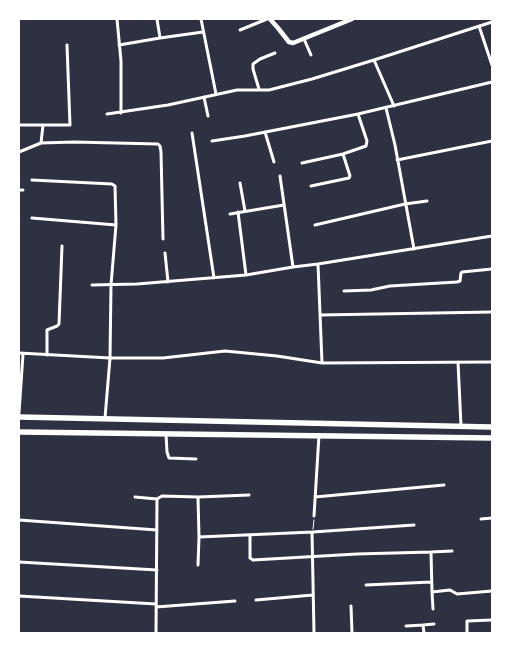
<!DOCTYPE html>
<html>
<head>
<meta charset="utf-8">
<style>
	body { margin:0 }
	#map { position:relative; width:511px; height:652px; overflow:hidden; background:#2d3142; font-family:Ubuntu,sans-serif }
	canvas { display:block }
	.frame { position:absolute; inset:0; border:20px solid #fff; pointer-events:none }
</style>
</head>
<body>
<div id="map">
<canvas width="511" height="652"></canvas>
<div class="frame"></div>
</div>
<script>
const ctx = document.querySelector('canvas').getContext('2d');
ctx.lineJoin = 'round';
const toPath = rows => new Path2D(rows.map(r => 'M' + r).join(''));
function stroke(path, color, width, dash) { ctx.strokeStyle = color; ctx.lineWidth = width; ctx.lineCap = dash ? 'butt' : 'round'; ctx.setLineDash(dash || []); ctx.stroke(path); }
const path = toPath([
	[313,529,314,520]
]);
const minor = toPath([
	[117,19,121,61,121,113],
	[157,19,160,38],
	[201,19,216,94],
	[479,26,492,65],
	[240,30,267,19],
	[304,39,311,55],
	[119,45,160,38,203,32],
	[374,60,394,106],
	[259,89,253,69,253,64,260,59,275,53],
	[204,97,208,116],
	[386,108,395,145,414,249],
	[107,114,168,105,237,90,269,90,312,79,374,60,492,22],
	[19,125,70,125,67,45],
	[265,132,274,162],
	[192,133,214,278],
	[212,141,245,136,358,114,492,82],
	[41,143,43,125],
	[19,152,41,143,74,142,158,144,160,146,161,152,163,239],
	[397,160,492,141],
	[302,163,343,154,366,146,367,141,358,114],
	[280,176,293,267],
	[32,180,112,184,115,186,116,225,111,285,110,358,105,418],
	[240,183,245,211],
	[311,186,349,178,350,176,343,154],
	[19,190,23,190],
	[238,212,246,275],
	[230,214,284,205],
	[32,218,116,225],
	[315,225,405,204,427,201],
	[165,253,168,282],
	[318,264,322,363],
	[92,285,137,284,246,275,293,267,318,264,492,236],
	[344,291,371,290,390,286,457,282,460,281,461,273,462,272,492,269],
	[320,315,492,312],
	[19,353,110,358,163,358,225,351,277,356,322,363,492,362],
	[47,355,47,330,57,326,59,324,62,246],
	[458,362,461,426],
	[19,413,23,354],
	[166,434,167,452,169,458,196,459],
	[135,497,157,499,162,496,198,497,249,495],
	[315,497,444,485],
	[314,516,319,435],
	[481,519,492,518],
	[19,520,157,530],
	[312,532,314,633],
	[250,535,250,558,253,560,357,554,431,552,432,592,450,590,457,594,492,591],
	[199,537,313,532,414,525],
	[431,552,452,551],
	[19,562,157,570],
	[198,565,199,537,198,497],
	[366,585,431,582],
	[432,592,433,609],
	[19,596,156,604],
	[256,600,313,595],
	[351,606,352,633],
	[156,607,235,601],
	[406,626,423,625],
	[156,633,157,499],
	[424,633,423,625,434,624],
	[467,633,467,621,492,620]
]);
const tertiary = toPath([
	[270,19,278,28,289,42,293,43,352,19]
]);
const primary = toPath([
	[19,417,492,427],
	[19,432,492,438]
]);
stroke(path, '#fff', 1);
stroke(minor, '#fff', 3);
stroke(tertiary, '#fff', 4.5);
stroke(primary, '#fff', 5.5);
</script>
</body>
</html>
